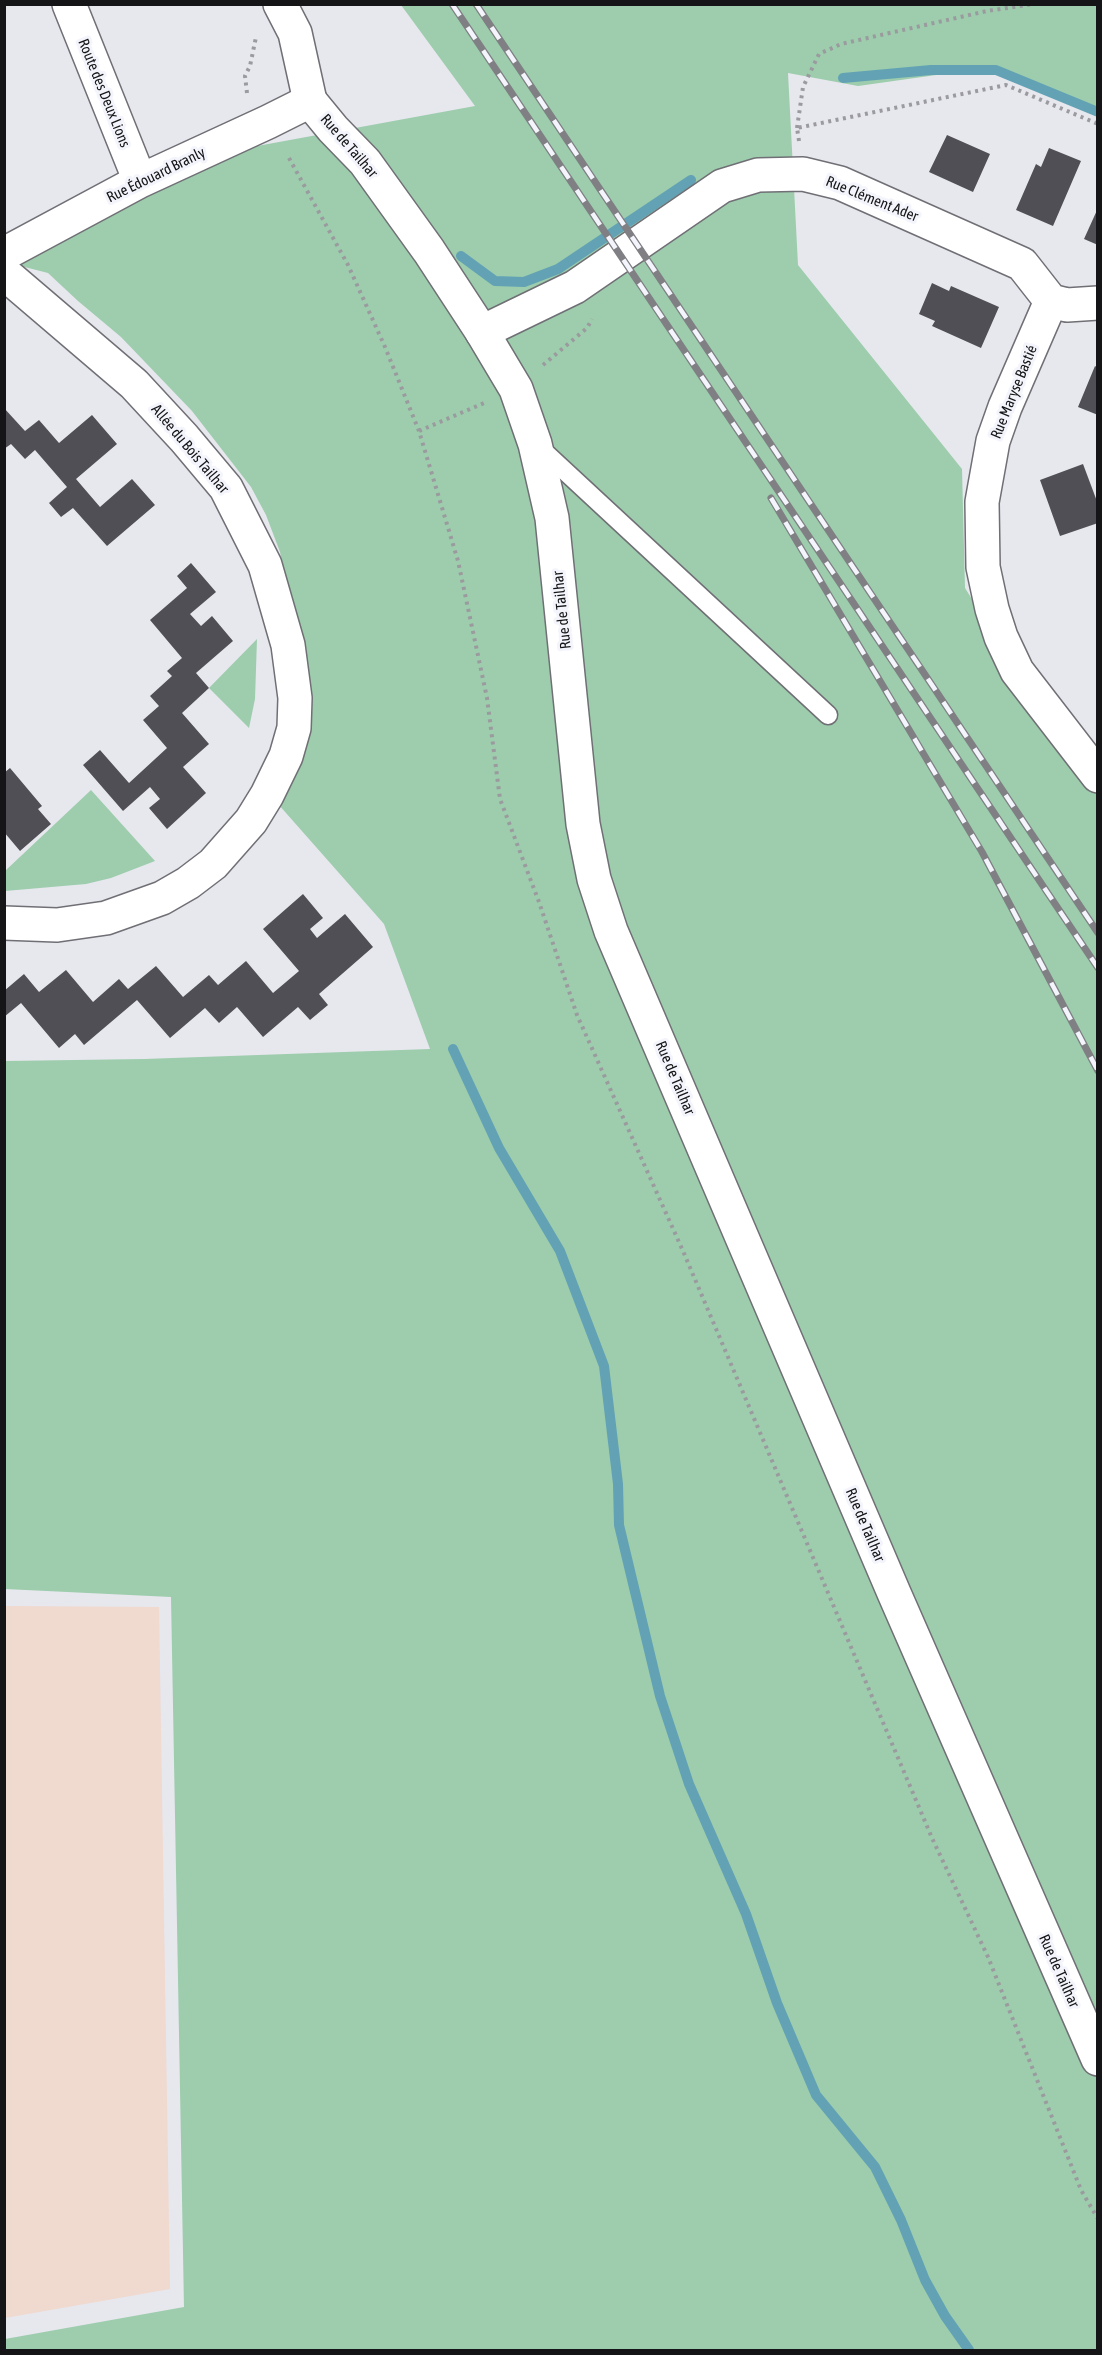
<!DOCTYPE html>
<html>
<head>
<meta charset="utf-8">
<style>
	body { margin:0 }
	#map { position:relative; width:1102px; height:2355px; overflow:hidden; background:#e7e7ee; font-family:"Asap Condensed",sans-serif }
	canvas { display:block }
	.frame { position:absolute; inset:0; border:6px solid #151517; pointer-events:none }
</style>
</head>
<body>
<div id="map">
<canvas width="1102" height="2355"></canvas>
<div class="frame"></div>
</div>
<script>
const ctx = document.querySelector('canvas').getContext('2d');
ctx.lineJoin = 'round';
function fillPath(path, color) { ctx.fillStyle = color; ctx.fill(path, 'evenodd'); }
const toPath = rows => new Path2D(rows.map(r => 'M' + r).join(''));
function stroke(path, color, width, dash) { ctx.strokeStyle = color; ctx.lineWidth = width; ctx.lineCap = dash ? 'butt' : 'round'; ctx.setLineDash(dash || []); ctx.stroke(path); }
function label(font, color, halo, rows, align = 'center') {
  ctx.font = font + ' "Asap Condensed",sans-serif'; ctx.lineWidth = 6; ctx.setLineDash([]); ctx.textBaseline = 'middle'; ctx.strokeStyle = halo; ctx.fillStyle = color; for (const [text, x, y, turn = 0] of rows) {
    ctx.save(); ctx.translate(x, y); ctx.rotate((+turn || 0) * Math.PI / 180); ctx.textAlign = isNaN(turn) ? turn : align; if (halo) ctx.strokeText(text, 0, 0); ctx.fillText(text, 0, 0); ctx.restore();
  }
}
const industrial = toPath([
	[5,1606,159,1607,170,2289,5,2318]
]);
const green = toPath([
	[401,5,1097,5,1097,112,1057,94,979,69,858,86,788,73,798,265,962,469,965,588,1017,671,1097,776,1097,2350,5,2350,5,2339,184,2307,171,1597,5,1589,5,1061,144,1059,430,1049,384,924,271,796,295,622,280,552,266,515,251,487,192,411,121,337,78,301,48,273,5,262,181,160,475,106],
	[257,639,255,699,249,728,209,688],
	[91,790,155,861,111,878,86,884,5,891,5,871]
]);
const stream = toPath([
	[843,78,931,70,996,70,1098,112],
	[461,256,495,281,524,282,558,269,691,180],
	[453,1049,499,1148,560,1251,604,1366,618,1484,619,1525,660,1696,689,1784,746,1914,777,2003,816,2095,875,2167,901,2220,925,2280,945,2316,969,2350]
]);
const building = toPath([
	[947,135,990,154,973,192,929,172],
	[1049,148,1081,161,1053,226,1016,210,1036,164,1041,167],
	[1098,208,1098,245,1084,239],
	[932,283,949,291,951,286,999,307,981,348,932,326,935,321,919,314],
	[1095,366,1098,368,1098,415,1078,407],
	[4,408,25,431,39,420,59,443,92,415,117,444,76,479,100,507,132,479,155,505,107,546,73,508,61,517,49,503,67,487,35,450,25,459,11,444,4,449],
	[1083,464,1098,504,1098,523,1060,536,1040,480],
	[191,563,216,592,190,614,201,626,212,616,233,641,196,673,209,688,182,713,209,744,183,767,206,793,167,829,149,808,160,799,150,787,123,811,83,765,100,750,129,783,167,748,143,720,159,706,150,696,172,676,167,671,182,658,150,620,187,588,177,576],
	[10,768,42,806,38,809,51,824,20,851,4,832,4,773],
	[303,894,323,918,310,929,317,938,345,914,373,947,319,994,328,1005,310,1020,298,1007,263,1037,237,1007,219,1023,205,1008,170,1038,137,1000,84,1045,75,1034,59,1048,21,1003,4,1017,4,991,24,974,39,992,66,970,93,1002,119,979,128,989,156,966,183,997,209,975,218,985,246,961,273,993,299,971,263,929]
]);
const path = toPath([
	[247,93,245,76,250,66,256,37],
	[797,128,803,87,819,54,841,44,987,11,1034,4],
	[799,141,797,128,1006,85,1098,124],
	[289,158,348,265,385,347,419,431,458,561,487,698,500,799,539,902,577,1015,683,1251,932,1838,988,1957,1081,2190,1098,2219],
	[543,365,587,328,592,319],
	[419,431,484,403]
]);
const service = toPath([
	[539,447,828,715]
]);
const minor = toPath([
	[280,4,295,33,310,101],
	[4,273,134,384,184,438,226,488,265,565,288,645,295,698,294,728,286,756,267,795,251,821,213,864,188,883,162,898,106,918,57,925,4,923],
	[1051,301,1005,407,993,441,982,502,983,567,992,609,1001,637,1017,671,1098,776],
	[482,332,575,287,722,186,758,175,803,174,840,183,1022,264,1051,301,1067,305,1098,303]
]);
const tertiary = toPath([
	[69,4,140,181],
	[4,254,140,181,268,122,310,101,333,129,365,162,429,251,482,332,516,389,535,444,552,518,583,824,594,879,611,931,894,1593,1098,2059]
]);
const rail = toPath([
	[452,4,1098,968],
	[476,4,1098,933],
	[771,498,982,852,1098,1071]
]);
const streetNames = [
	["Route des Deux Lions",104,93,68],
	["Rue de Tailhar",349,146,49],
	["Rue Édouard Branly",156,175,-26],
	["Rue Clément Ader",872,199,22],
	["Rue Maryse Bastié",1014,392,-68],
	["Allée du Bois Tailhar",190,449,50],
	["Rue de Tailhar",562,610,-96],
	["Rue de Tailhar",675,1078,67],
	["Rue de Tailhar",865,1525,67],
	["Rue de Tailhar",1059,1971,66]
];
fillPath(industrial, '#f0d9ce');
fillPath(green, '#9dcdad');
stroke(stream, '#62a2b4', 10);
fillPath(building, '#4f4f55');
stroke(service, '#6f6f75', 21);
stroke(minor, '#6f6f75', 36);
stroke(tertiary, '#6f6f75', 36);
stroke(path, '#9a9a9f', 4, [3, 4.5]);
stroke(service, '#fff', 18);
stroke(minor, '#fff', 33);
stroke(tertiary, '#fff', 33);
stroke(rail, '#7f7f84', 7);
stroke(rail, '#f4f5fc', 4.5, [14]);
label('15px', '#151517', '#f4f5fc', streetNames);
</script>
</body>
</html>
